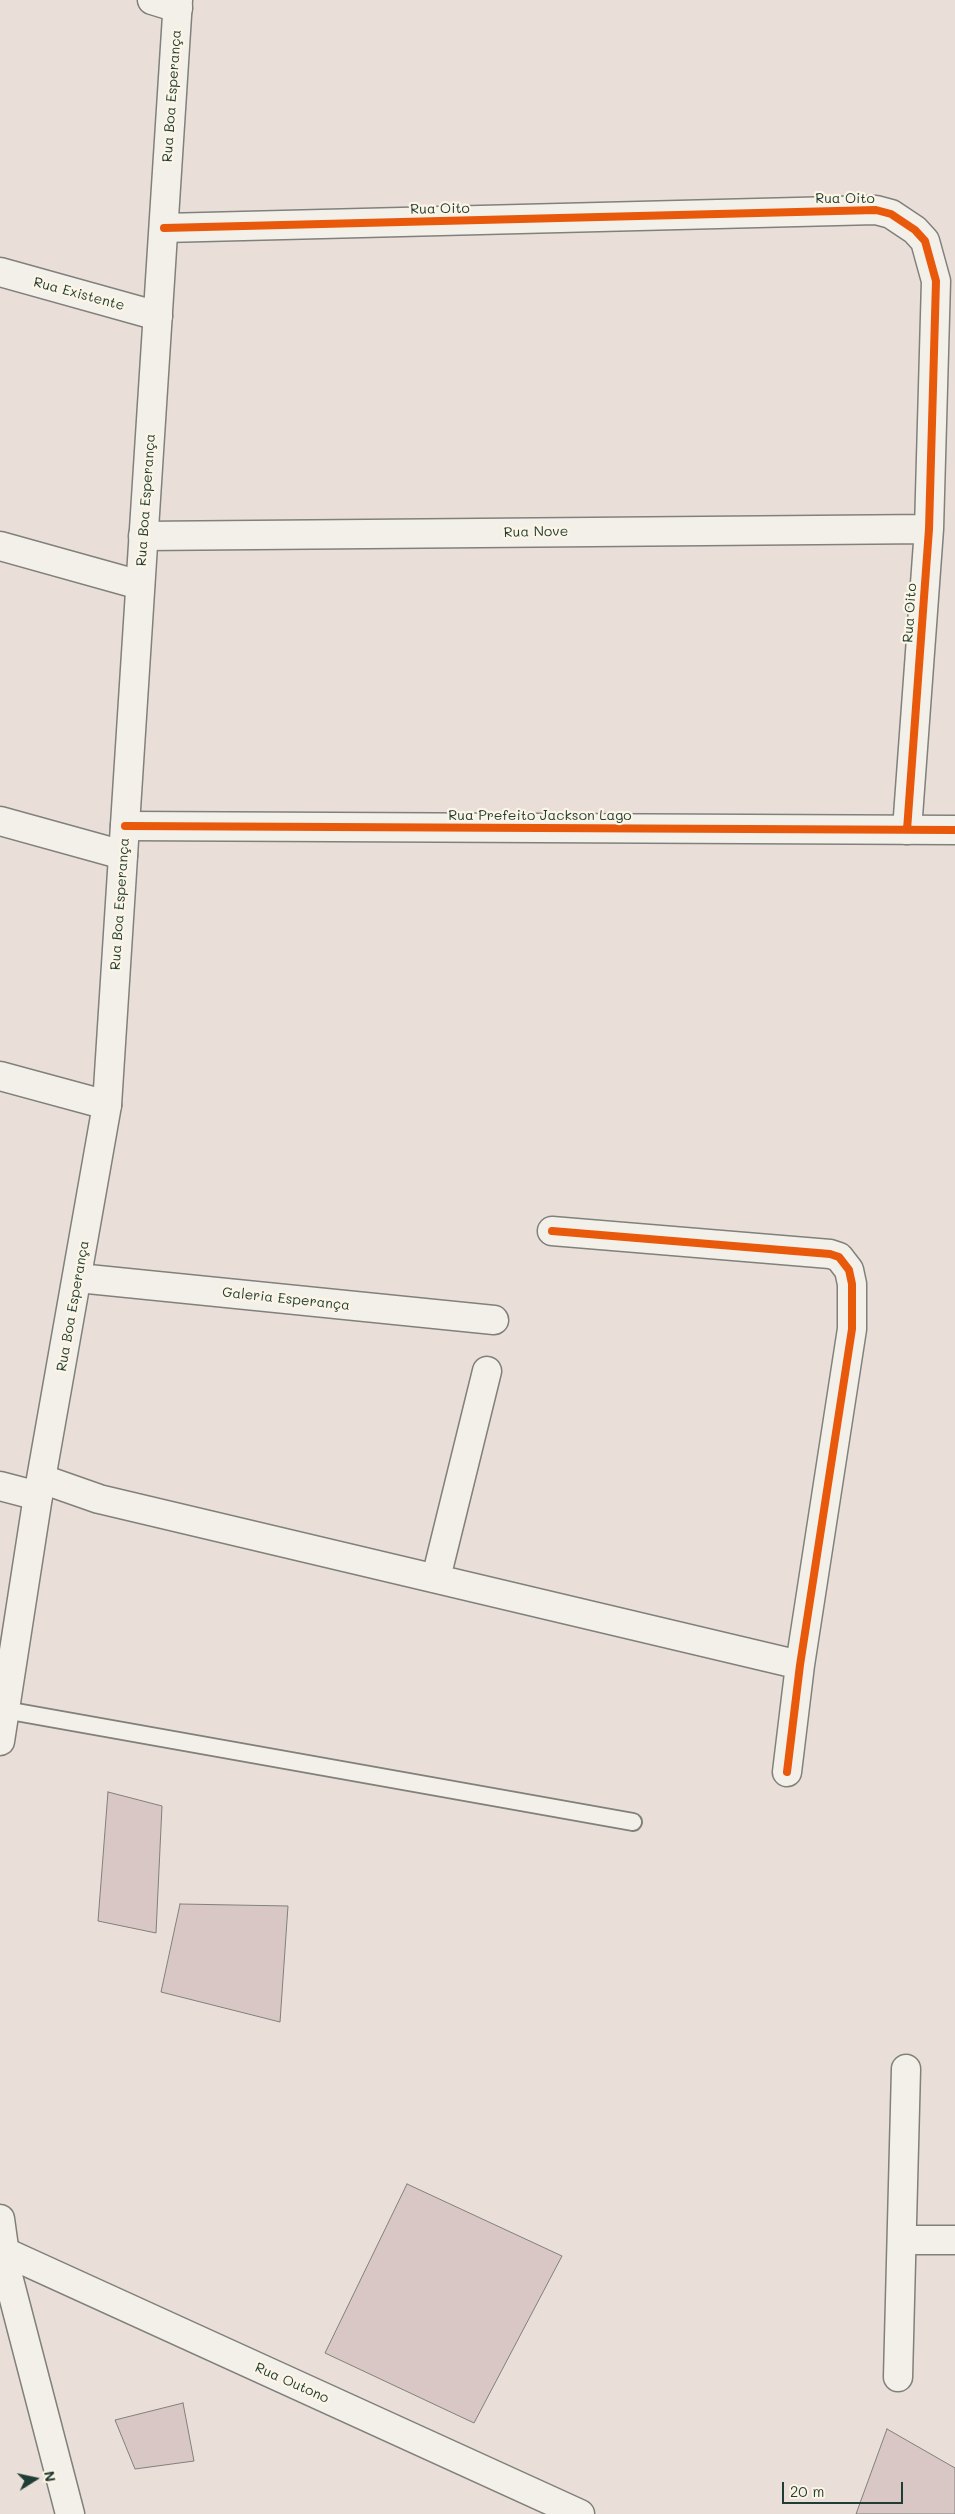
<!DOCTYPE html>
<html>
<head>
<meta charset="utf-8">
<style>
	body { margin:0 }
	#map { position:relative; width:955px; height:2514px; overflow:hidden; background:#eaded8; font-family:Mali,sans-serif }
	canvas { display:block }
	.north { position:absolute; left:10px; top:2454px; width:50px; height:50px; -webkit-text-stroke:4px #fcf5e5; paint-order:stroke; rotate:80deg; font-size:14px; font-weight:700; line-height:20px; text-align:center; color:#1f3d34 }
	.north::after { content:''; display:block; margin:auto; width:18px; height:22px; background:#1f3d34; clip-path:polygon(50% 0,100% 100%,50% 72%,0 100%) }
	.scale { position:absolute; left:782px; top:2482px; width:121px; height:22px; box-sizing:border-box; border:2px solid #1f3d34; border-top:0; padding-left:6px; font-size:15px; line-height:18px; white-space:nowrap; color:#1f3d34; -webkit-text-stroke:4px #fcf5e5; paint-order:stroke }
</style>
</head>
<body>
<div id="map">
<canvas width="955" height="2514"></canvas>
<div class="north">N</div>
<div class="scale">20 m</div>
</div>
<script>
const ctx = document.querySelector('canvas').getContext('2d');
ctx.lineJoin = 'round';
function fillPath(path, color) { ctx.fillStyle = color; ctx.fill(path, 'evenodd'); }
const toPath = rows => new Path2D(rows.map(r => 'M' + r).join(''));
function stroke(path, color, width, dash) { ctx.strokeStyle = color; ctx.lineWidth = width; ctx.lineCap = dash ? 'butt' : 'round'; ctx.setLineDash(dash || []); ctx.stroke(path); }
function label(font, color, halo, rows, align = 'center') {
  ctx.font = font + ' Mali,sans-serif'; ctx.lineWidth = 4.5; ctx.setLineDash([]); ctx.textBaseline = 'middle'; ctx.strokeStyle = halo; ctx.fillStyle = color; for (const [text, x, y, turn = 0] of rows) {
    ctx.save(); ctx.translate(x, y); ctx.rotate((+turn || 0) * Math.PI / 180); ctx.textAlign = isNaN(turn) ? turn : align; if (halo) ctx.strokeText(text, 0, 0); ctx.fillText(text, 0, 0); ctx.restore();
  }
}
const building = toPath([
	[108,1792,162,1806,156,1933,98,1921,108,1792],
	[180,1904,288,1906,280,2022,161,1992,180,1904],
	[407,2184,562,2256,474,2423,325,2353,407,2184],
	[183,2403,194,2461,135,2469,115,2420,183,2403],
	[887,2429,955,2468,955,2514,856,2514,887,2429]
]);
const service = toPath([
	[5,1710,633,1822]
]);
const minor = toPath([
	[152,0,178,8],
	[164,228,876,210,891,214,915,230,925,241,936,281,929,529,907,830],
	[0,272,158,316],
	[143,536,929,529],
	[0,821,123,855],
	[0,1076,107,1105],
	[552,1231,830,1254,839,1257,849,1270,852,1284,852,1329,800,1665,787,1772],
	[78,1278,494,1320],
	[42,1479,99,1499,800,1665],
	[0,1486,38,1496],
	[436,1578,487,1371],
	[902,2240,955,2240],
	[5,2252,580,2514],
	[898,2377,906,2069]
]);
const tertiary = toPath([
	[0,546,140,585],
	[125,826,955,830]
]);
const secondary = toPath([
	[0,1741,38,1496,107,1105,178,0],
	[0,2219,8,2276,70,2514]
]);
const cycleway = toPath([
	[164,228,876,210,891,214,915,230,925,241,936,281,929,529,907,830],
	[125,826,955,830],
	[552,1231,830,1254,839,1257,849,1270,852,1284,852,1329,800,1665,787,1772]
]);
const streetNames = [
	["Rua Boa Esperança",172,96,-86],
	["Rua Oito",845,199],
	["Rua Oito",440,209,-1],
	["Rua Existente",79,294,15],
	["Rua Boa Esperança",146,500,-86],
	["Rua Nove",536,532,-1],
	["Rua Oito",910,613,-86],
	["Rua Prefeito Jackson Lago",540,816],
	["Rua Boa Esperança",120,904,-86],
	["Galeria Esperança",286,1299,6],
	["Rua Boa Esperança",73,1306,-80],
	["Rua Outono",292,2383,24]
];
fillPath(building, '#d8c7c4');
stroke(building, '#80807c', 1);
stroke(service, '#80807c', 20);
stroke(minor, '#80807c', 31);
stroke(tertiary, '#80807c', 31);
stroke(secondary, '#80807c', 31);
stroke(service, '#f3efe9', 16);
stroke(minor, '#f3efe9', 28);
stroke(tertiary, '#f3efe9', 28);
stroke(secondary, '#f3efe9', 28);
stroke(cycleway, '#e8590c', 8);
label('14px', '#1f3d34', '#fcf5e5', streetNames);
</script>
</body>
</html>
